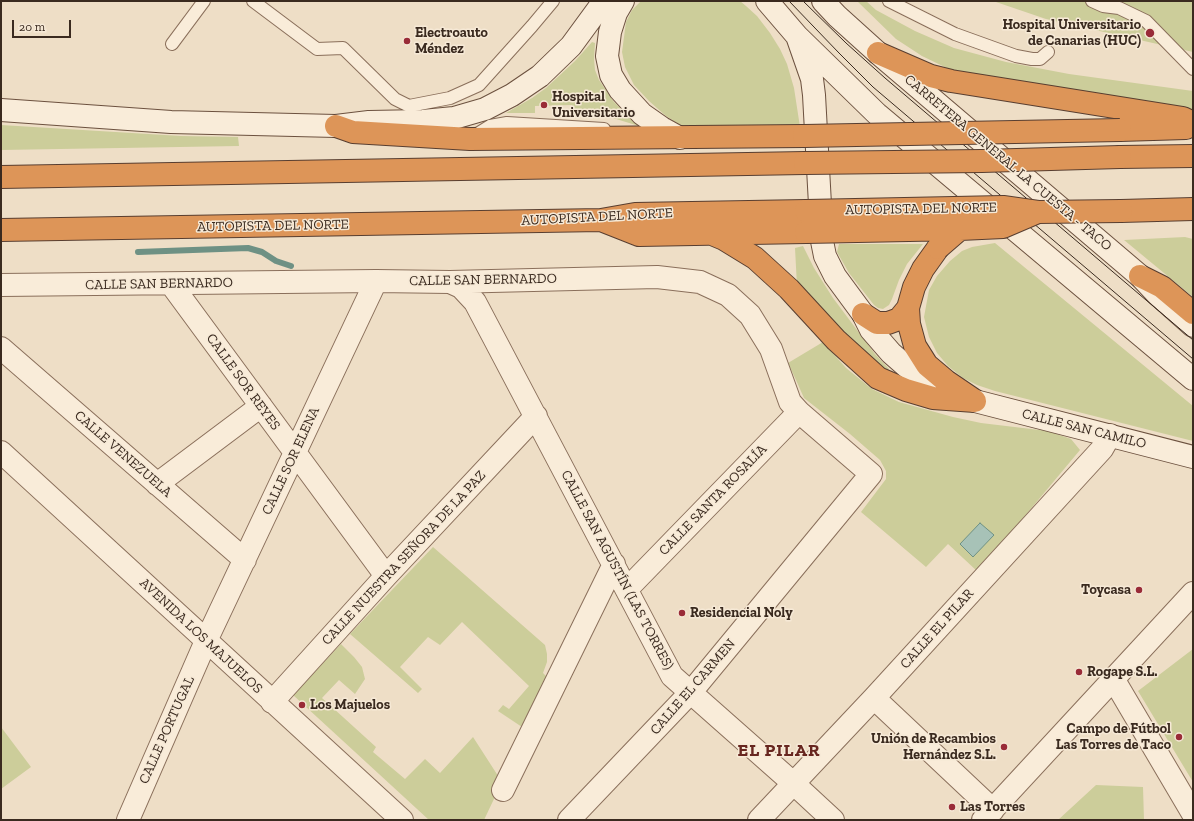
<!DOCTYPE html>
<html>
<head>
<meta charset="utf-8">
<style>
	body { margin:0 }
	#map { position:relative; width:1194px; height:821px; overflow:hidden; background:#eedec6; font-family:"Zilla Slab",serif }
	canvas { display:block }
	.frame { position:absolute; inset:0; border:2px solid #3a2a1f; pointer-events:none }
	.scale { position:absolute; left:12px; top:20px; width:59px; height:18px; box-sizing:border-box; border:2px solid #3a2a1f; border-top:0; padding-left:5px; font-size:12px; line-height:14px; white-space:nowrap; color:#3a2a1f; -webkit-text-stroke:3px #f6e9d6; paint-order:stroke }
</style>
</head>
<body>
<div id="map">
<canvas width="1194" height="821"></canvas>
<div class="frame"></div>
<div class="scale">20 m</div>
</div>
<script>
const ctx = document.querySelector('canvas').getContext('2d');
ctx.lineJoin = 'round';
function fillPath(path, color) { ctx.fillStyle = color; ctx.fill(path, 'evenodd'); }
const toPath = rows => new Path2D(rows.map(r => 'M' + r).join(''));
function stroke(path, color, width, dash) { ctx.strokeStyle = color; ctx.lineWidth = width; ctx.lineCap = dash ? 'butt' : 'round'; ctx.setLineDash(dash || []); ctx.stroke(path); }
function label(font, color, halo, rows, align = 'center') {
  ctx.font = font + ' "Zilla Slab",serif'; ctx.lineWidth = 3; ctx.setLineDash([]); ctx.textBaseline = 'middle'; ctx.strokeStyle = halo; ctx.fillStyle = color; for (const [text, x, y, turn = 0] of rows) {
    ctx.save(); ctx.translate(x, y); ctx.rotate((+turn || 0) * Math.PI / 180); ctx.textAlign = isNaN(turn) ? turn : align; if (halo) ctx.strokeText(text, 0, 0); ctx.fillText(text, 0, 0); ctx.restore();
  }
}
const green = toPath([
	[641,1,740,1,746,6,757,16,770,33,780,49,787,64,794,88,800,127,703,128,682,126,666,116,649,101,634,85,625,67,622,52,626,22,632,10],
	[857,1,866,1,876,10,915,31,954,48,1006,62,1069,74,1193,91,1193,110,953,71,922,56,896,39],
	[993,1,1193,1,1193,52,1046,19],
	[592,42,595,43,594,59,595,70,599,80,614,102,639,126,603,115,572,115,572,105,535,106,535,113,506,113,532,98,546,88,575,61],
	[1,125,181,136,238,137,239,146,1,150],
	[1185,237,1193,239,1193,297,1124,240],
	[995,243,1193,406,1193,441,995,391,977,385,963,378,948,366,937,353,929,337,924,317,929,290,937,276,950,261,962,251,972,247],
	[839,244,923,244,907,264,899,280,892,299,889,305,883,309,878,308,874,305,849,273,837,252],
	[803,246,814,268,833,298,875,354,889,369,886,372,870,360,797,286,795,248],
	[823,342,846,368,872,389,899,402,953,417,981,423,1048,431,1071,439,1080,450,978,572,948,544,926,567,861,512,886,479,886,471,880,460,850,434,804,398,796,380,788,363],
	[433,547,545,645,547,654,547,662,543,673,548,678,525,729,498,711,503,705,509,709,529,686,462,622,440,645,428,637,400,667,422,689,418,693,350,634],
	[341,644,354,657,362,667,365,679,355,694,339,680,322,698,376,747,373,752,405,779,425,759,440,773,473,737,502,782,484,820,429,820,293,695],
	[1193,649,1193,782,1138,691],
	[1,727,31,767,1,789],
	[1096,785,1143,787,1144,820,1058,820]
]);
const water = toPath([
	[980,523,994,535,973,557,960,544,980,523]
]);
const stream = toPath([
	[138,252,248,248,262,252,276,261,291,266]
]);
const lane = toPath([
	[253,1,317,49,343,48,395,99,409,106,450,98,479,85,532,26,553,1],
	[889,1,955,34,1016,56,1032,59,1040,59,1048,52],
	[1092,1,1103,6,1119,8,1146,21,1193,69],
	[172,44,204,1],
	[474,136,490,126,507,123,604,129]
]);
const street = toPath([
	[450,282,461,287,475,302,672,676,793,783,833,820],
	[171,284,386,576],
	[1,285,376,281,450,282,657,277,700,282,728,295,750,315,771,349,790,402,799,412,871,474,691,692,569,820],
	[1,348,245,560],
	[1,452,402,820],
	[157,484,261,406],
	[627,589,799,412],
	[1114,680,1193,814],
	[874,698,993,810],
	[272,702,386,576,536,416],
	[503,790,614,564],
	[128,820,206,641,376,281],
	[759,820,874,698,1102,449,1110,435],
	[983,820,1193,593]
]);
const secondary = toPath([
	[623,1,616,13,610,32,607,56,611,75,620,90,642,114,662,128,680,138],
	[767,1,797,36,877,114,1193,379],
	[823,1,837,16,878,53,1140,276,1157,294,1193,326],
	[797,36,812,79,814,95,822,241,825,256,835,276,863,314,871,330,891,353,907,367,934,386,975,401,1193,457],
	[1,110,171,122,336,126,369,122,423,121,454,118,485,109,512,95,540,76,571,46,604,1]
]);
const highway = toPath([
	[878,53,931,76,951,81,1183,118,1193,123],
	[336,126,353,132,470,139,804,136],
	[1120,130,1186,128],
	[1120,157,1193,156],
	[1,177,805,163],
	[1121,211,1193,209],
	[601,220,639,235,806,232],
	[1,230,601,220,635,214,806,211],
	[712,234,724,239,755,258,789,289,836,340,878,378,906,390,933,398,975,401],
	[1140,276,1162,287,1193,313],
	[908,308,909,324,915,346,927,365,946,381,974,400],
	[863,314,877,323,888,323,899,319,908,308,914,287,923,269,938,248]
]);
const tram = toPath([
	[789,1,839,53,873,87,1193,359],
	[803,1,846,43,885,78,1193,340]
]);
const highwayBridge = toPath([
	[804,136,1120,130],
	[805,163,982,161,1120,157],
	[806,211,1003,207,1038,212,1121,211],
	[806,232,960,229],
	[938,248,960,229,1003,227,1038,212]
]);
const markers = [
	[1150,33,5,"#992b37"],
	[407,41,4,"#992b37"],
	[544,105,4,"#992b37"],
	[1139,590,4,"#992b37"],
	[682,613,4,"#992b37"],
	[1079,672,4,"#992b37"],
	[302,705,4,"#992b37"],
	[1179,737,4,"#992b37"],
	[1004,747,4,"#992b37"],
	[952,807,4,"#992b37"]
];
const poiNames = [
	["Hospital Universitario",1141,25,"right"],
	["de Canarias (HUC)",1141,41,"right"],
	["Electroauto",415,33],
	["Méndez",415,49],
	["Hospital",552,97],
	["Universitario",552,113],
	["Toycasa",1131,590,"right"],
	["Residencial Noly",690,613],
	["Rogape S.L.",1087,672],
	["Los Majuelos",310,705],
	["Campo de Fútbol",1171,729,"right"],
	["Las Torres de Taco",1171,745,"right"],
	["Unión de Recambios",996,739,"right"],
	["Hernández S.L.",996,755,"right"],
	["Las Torres",960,807]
];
const streetNames = [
	["CARRETERA GENERAL LA CUESTA - TACO",1008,163,40],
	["AUTOPISTA DEL NORTE",921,209,-1],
	["AUTOPISTA DEL NORTE",597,217,-3],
	["AUTOPISTA DEL NORTE",273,226,-1],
	["CALLE SAN BERNARDO",483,280,-1],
	["CALLE SAN BERNARDO",159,284,-1],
	["CALLE SOR REYES",243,382,54],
	["CALLE SAN CAMILO",1084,429,14],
	["CALLE VENEZUELA",123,454,41],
	["CALLE SOR ELENA",291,461,-65],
	["CALLE SANTA ROSALÍA",713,500,-46],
	["CALLE NUESTRA SEÑORA DE LA PAZ",404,558,-47],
	["CALLE SAN AGUSTÍN (LAS TORRES)",617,570,62],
	["CALLE EL PILAR",937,629,-48],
	["AVENIDA LOS MAJUELOS",201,636,43],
	["CALLE EL CARMEN",693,687,-49],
	["CALLE PORTUGAL",167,730,-66]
];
const districtNames = [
	["EL PILAR",779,751]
];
fillPath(green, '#cccd9a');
fillPath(water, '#a7c2b7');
stroke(water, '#6e9184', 1);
stroke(stream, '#6e9184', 6);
stroke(lane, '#8a6f5b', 14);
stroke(street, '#8a6f5b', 24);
stroke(secondary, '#6c513f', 24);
stroke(highway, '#583e30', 24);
stroke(lane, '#f9ecd9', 12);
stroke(street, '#f9ecd9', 22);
stroke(secondary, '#f9ecd9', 22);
stroke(highway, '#dd9558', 22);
stroke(tram, '#3a2a1f', 1);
stroke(highwayBridge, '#583e30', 24, []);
stroke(highwayBridge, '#dd9558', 22);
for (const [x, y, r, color] of markers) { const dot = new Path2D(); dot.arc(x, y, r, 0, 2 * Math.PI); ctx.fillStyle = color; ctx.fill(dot); stroke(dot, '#f6e9d6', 1.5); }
label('bold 14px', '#3a2a1f', '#f6e9d6', poiNames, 'left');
label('14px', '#3a2a1f', '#f6e9d6', streetNames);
ctx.letterSpacing = '1px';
label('bold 18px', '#67261f', '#f6e9d6', districtNames);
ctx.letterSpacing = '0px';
</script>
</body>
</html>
